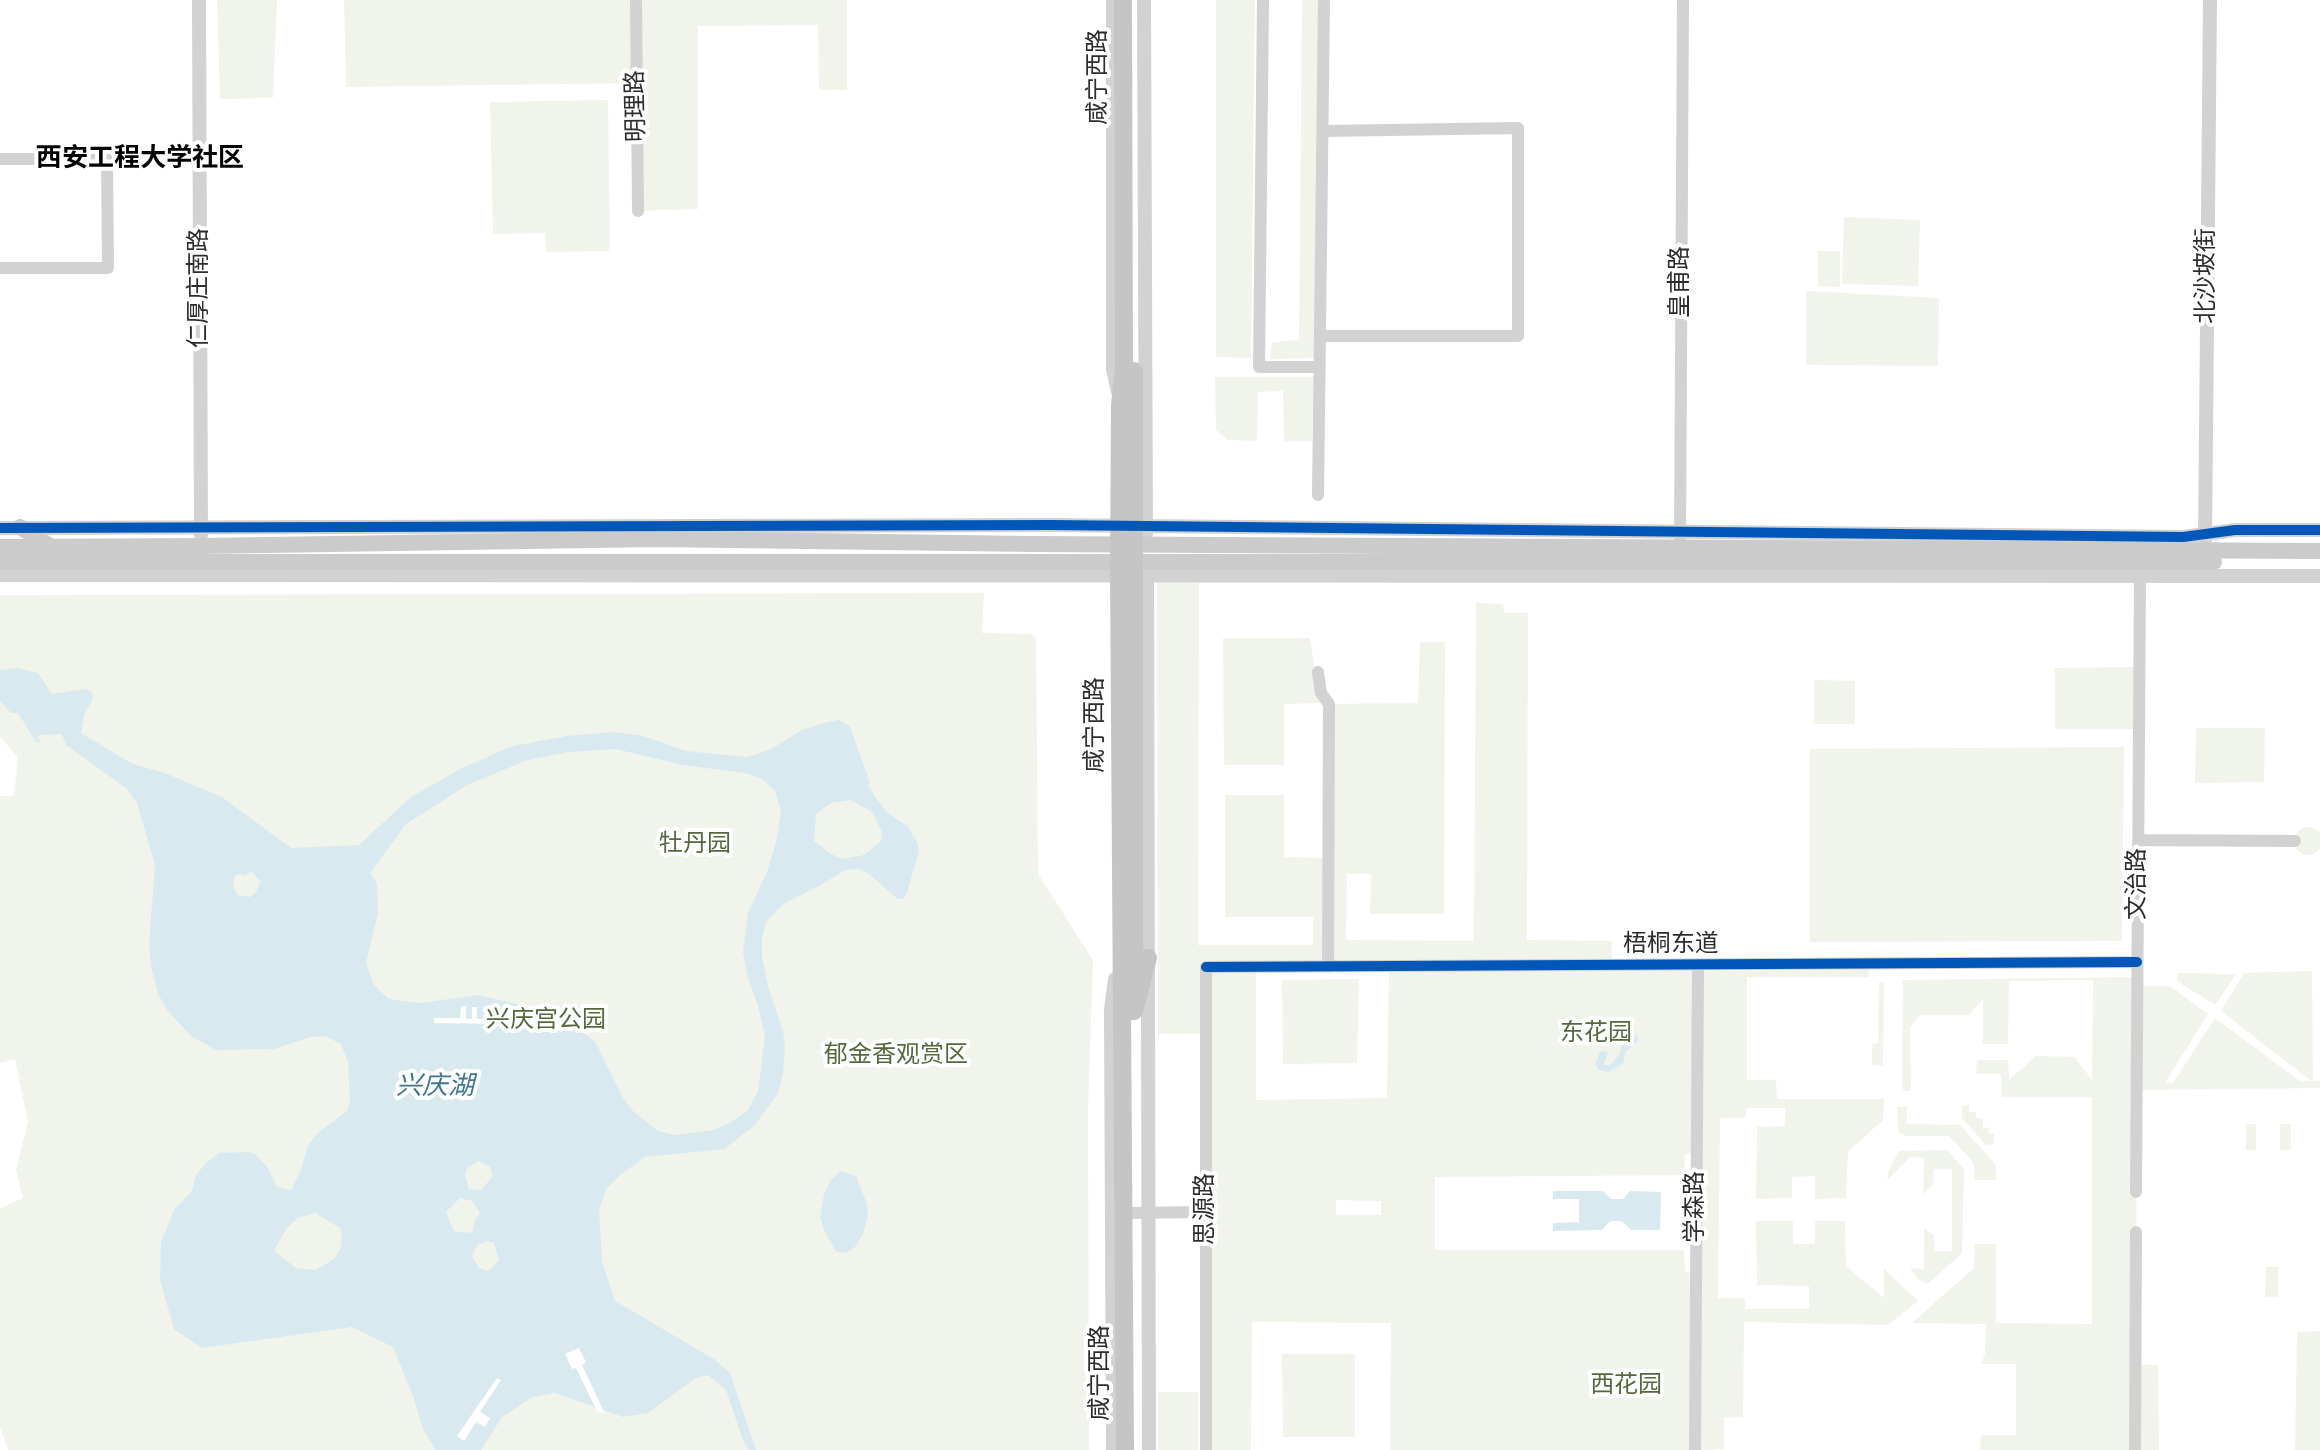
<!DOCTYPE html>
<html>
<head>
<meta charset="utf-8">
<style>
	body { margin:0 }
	canvas { display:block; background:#fff }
</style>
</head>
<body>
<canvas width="2320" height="1450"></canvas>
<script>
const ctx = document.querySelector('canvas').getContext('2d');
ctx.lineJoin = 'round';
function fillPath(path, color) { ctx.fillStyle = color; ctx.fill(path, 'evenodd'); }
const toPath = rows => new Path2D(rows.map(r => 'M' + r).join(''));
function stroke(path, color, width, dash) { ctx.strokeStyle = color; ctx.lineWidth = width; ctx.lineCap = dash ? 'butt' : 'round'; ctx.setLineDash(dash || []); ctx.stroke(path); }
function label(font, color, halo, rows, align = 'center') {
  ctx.font = font + ' Poppins,"Noto Sans SC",sans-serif'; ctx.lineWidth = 8; ctx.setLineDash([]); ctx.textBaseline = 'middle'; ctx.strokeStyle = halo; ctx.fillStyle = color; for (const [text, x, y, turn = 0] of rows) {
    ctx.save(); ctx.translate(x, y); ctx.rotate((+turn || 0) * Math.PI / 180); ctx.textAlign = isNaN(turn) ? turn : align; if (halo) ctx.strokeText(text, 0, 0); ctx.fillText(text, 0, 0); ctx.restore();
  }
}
const green = toPath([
	[217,0,277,0,273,98,220,99],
	[344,0,636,0,636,83,346,87],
	[638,0,847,0,847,90,819,90,818,25,698,26,698,209,638,211],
	[1216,0,1255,0,1251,358,1216,357],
	[1302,0,1324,0,1320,358,1270,359,1272,342,1299,340],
	[608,100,610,251,546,252,545,233,493,234,490,102],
	[1844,217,1920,220,1918,286,1842,284],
	[1818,251,1840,251,1840,287,1818,286],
	[1806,291,1939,298,1938,366,1806,365],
	[1215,377,1314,377,1312,441,1284,441,1283,391,1258,392,1257,441,1228,440,1216,430],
	[1157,583,1199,583,1198,945,1313,945,1313,917,1225,917,1225,795,1284,795,1284,857,1327,858,1329,704,1418,703,1420,642,1445,642,1444,914,1370,914,1371,874,1347,874,1346,940,1474,941,1476,603,1503,604,1504,613,1528,613,1527,940,1612,941,1611,965,1698,965,1698,971,1869,970,1869,977,1747,977,1747,1080,1776,1080,1777,1099,1884,1099,1883,1120,1848,1152,1846,1198,1815,1199,1815,1176,1792,1177,1792,1198,1756,1199,1757,1127,1785,1126,1785,1108,1746,1108,1745,1118,1720,1118,1718,1298,1745,1298,1745,1309,1809,1309,1809,1286,1757,1285,1756,1221,1793,1221,1793,1244,1815,1244,1815,1221,1845,1221,1846,1266,1884,1298,1884,1269,1918,1301,1888,1325,1744,1322,1743,1417,1724,1418,1724,1449,1695,1450,1390,1450,1391,1323,1252,1322,1251,1450,1206,1450,1205,1034,1158,1034],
	[1256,967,1389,967,1387,1098,1256,1100],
	[1696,1150,1696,1276,1685,1271,1684,1250,1435,1250,1435,1177,1684,1175,1685,1155],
	[1336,1200,1381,1201,1381,1215,1336,1215],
	[984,593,982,633,1031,634,1036,639,1038,874,1093,960,1088,1111,1089,1450,8,1450,0,1427,0,1209,23,1198,16,1170,28,1122,15,1059,0,1063,0,796,14,796,18,757,0,737,0,595],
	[1223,638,1310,638,1320,703,1284,704,1284,765,1224,765],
	[2139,667,2138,729,2055,729,2055,668],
	[1814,680,1855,681,1855,724,1814,724],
	[2196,728,2265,728,2264,782,2195,783],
	[2124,747,2122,941,1810,942,1810,749],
	'2294 841a14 14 0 1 1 28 0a14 14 0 1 1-28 0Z',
	[2312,971,2313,1081,2320,1081,2320,1088,2137,1090,2135,1450,1980,1450,1981,1435,2016,1435,2016,1364,1981,1364,1985,1354,1986,1324,1912,1323,1974,1268,1975,1244,1996,1244,1996,1323,2092,1324,2092,1097,2002,1097,2001,1074,1976,1074,1977,1060,2008,1060,2009,1080,2036,1056,2075,1057,2092,1080,2093,980,2009,981,2008,1044,1983,1044,1983,999,1969,1015,1921,1015,1910,1027,1911,1091,1902,1091,1903,980,2137,977,2137,986,2170,986,2208,1014,2165,1083,2173,1083,2215,1018,2300,1081,2311,1081,2221,1011,2244,973],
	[2177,973,2236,974,2215,1005,2177,981],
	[1359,979,1357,1063,1283,1064,1282,980],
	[1879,982,1884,982,1883,1065,1872,1065,1872,1044,1878,1043],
	[1969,1105,1969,1112,1976,1112,1976,1118,1983,1119,1983,1127,1989,1128,1989,1134,1994,1134,1994,1144,1986,1145,1962,1118,1962,1106],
	[1897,1107,1907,1107,1907,1124,1960,1125,1996,1165,1996,1180,1975,1180,1974,1163,1949,1136,1905,1136,1898,1131],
	[2246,1124,2256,1124,2256,1150,2246,1150],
	[2280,1124,2291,1124,2291,1150,2280,1150],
	[1948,1150,1964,1170,1962,1253,1928,1284,1918,1279,1910,1268,1924,1269,1924,1228,1934,1235,1935,1251,1952,1251,1952,1169,1934,1169,1933,1185,1923,1194,1924,1158,1910,1157,1887,1180,1889,1170,1899,1151],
	[2266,1267,2278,1267,2278,1297,2265,1297],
	[2320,1331,2320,1450,2295,1450,2297,1332],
	[1282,1354,1355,1354,1355,1437,1283,1437],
	[2141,1365,2158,1365,2159,1450,2141,1450],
	[1158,1392,1198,1392,1198,1450,1158,1450]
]);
const water = toPath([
	[17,668,38,673,52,694,85,689,92,692,93,699,85,712,81,733,133,764,165,773,222,797,291,848,359,845,411,797,462,768,512,746,567,736,614,732,643,736,686,751,747,757,769,750,802,730,824,723,839,720,850,727,870,783,868,785,878,801,887,812,908,827,917,842,919,851,907,893,903,899,898,899,869,874,858,869,845,870,821,885,782,905,766,922,762,939,762,956,768,986,783,1031,785,1048,783,1074,778,1093,754,1126,724,1149,645,1157,620,1175,607,1188,599,1209,602,1261,615,1301,714,1359,730,1373,756,1450,749,1450,743,1440,726,1390,708,1375,696,1378,648,1413,623,1417,555,1393,533,1397,502,1417,481,1450,436,1450,423,1429,413,1396,393,1347,352,1327,202,1348,174,1329,160,1280,161,1242,174,1210,192,1191,196,1175,208,1161,220,1153,248,1152,255,1154,268,1168,277,1187,291,1190,301,1170,308,1145,318,1133,347,1111,350,1101,348,1062,341,1044,325,1036,311,1037,274,1049,216,1050,191,1036,168,1011,158,994,151,967,149,944,155,865,137,803,126,788,66,745,62,734,40,735,38,737,41,743,36,742,18,713,11,713,0,701,0,670],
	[616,749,682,765,745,773,762,779,775,791,781,811,776,842,767,872,748,913,743,952,747,975,758,1006,765,1037,758,1091,748,1110,730,1123,713,1130,675,1135,658,1131,633,1111,622,1096,596,1043,566,1018,552,1012,478,995,420,1003,389,999,374,985,366,963,378,913,377,883,370,873,406,824,469,784,528,760,569,752],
	[850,800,872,812,882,832,881,841,864,855,842,859,831,854,814,841,816,814,831,803],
	[252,872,261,882,255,893,250,897,238,895,233,887,235,876,242,874,245,876],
	[479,1161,490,1167,493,1176,481,1190,469,1189,465,1175,467,1168],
	[460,1198,472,1201,480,1213,474,1222,473,1231,468,1233,454,1231,446,1212],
	[315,1213,340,1228,342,1238,340,1250,334,1259,316,1270,296,1268,274,1251,286,1229,298,1218],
	[488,1241,494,1243,499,1260,489,1271,479,1268,472,1256,477,1245],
	[1628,1033,1637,1035,1638,1041,1626,1052,1623,1064,1608,1072,1599,1070,1595,1065,1599,1054,1602,1051,1608,1052,1604,1064,1607,1066,1612,1063,1619,1055,1624,1037],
	[840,1171,856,1176,867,1204,868,1215,863,1234,855,1247,846,1253,837,1252,834,1248,824,1230,820,1217,824,1194,831,1180],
	[1553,1191,1603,1191,1611,1199,1623,1199,1630,1191,1661,1192,1660,1230,1631,1230,1622,1221,1610,1221,1602,1230,1553,1231,1553,1223,1579,1222,1579,1199,1553,1199]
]);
const pier = toPath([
	[461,1006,466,1006,466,1019,472,1019,472,1007,477,1007,477,1019,502,1019,502,1024,434,1023,434,1018,460,1018],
	[579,1348,586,1362,582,1365,605,1414,597,1411,576,1368,572,1369,565,1354],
	[497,1378,501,1380,480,1412,490,1418,485,1427,476,1422,464,1441,457,1436]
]);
const minor = toPath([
	[636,0,638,211],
	[1112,0,1112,369,1117,392],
	[1263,0,1259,367,1320,367],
	[0,159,107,159,108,268,0,268],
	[1320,336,1518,336,1518,128,1323,131],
	[1318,495,1324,0],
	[1680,541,1683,0],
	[1318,672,1321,693,1329,704,1328,967],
	[2138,840,2295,841],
	[2136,1192,2140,577],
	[1124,1213,1206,1212],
	[1206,1450,1206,967,2137,962],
	[1695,1450,1698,965],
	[2135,1450,2136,1232]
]);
const tertiary = toPath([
	[199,0,201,535],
	[1144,0,1146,534],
	[0,528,1051,525,2183,537,2235,530,2320,530],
	[2205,540,2210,0],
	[1147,566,1149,1450],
	[0,575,2320,576],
	[1113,1450,1111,1010,1115,979]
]);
const secondary = toPath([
	[20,527,50,546],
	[0,547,201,546,656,539,1033,544,2320,551],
	[0,562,2214,562]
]);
const primary = toPath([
	[1123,0,1124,367,1120,405,1119,575,1125,1450],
	[1134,371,1134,981],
	[1134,1011,1148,958]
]);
const cycleway = toPath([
	[0,528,1051,525,2183,537,2235,530,2320,530],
	[1206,967,2137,962]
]);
const streetNames = [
	["咸宁西路",1099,77,-90],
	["明理路",637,106,-91],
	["北沙坡街",2207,276,-90],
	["皇甫路",1681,282,-90],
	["仁厚庄南路",200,288,-90],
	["咸宁西路",1096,725,-90],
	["文治路",2138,884,-90],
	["梧桐东道",1671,945],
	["学森路",1696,1207,-90],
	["思源路",1206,1209,-90],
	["咸宁西路",1101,1373,-90]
];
const parkNames = [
	["牡丹园",695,845],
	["兴庆宫公园",546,1021],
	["东花园",1596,1034],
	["郁金香观赏区",896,1056],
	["西花园",1626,1386]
];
const neighbourhoodNames = [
	["西安工程大学社区",140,159]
];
const waterNames = [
	["兴庆湖",435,1087]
];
fillPath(green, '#f1f4eb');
fillPath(water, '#d8eaf0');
fillPath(pier, '#fff');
stroke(minor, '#d2d2d2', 12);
stroke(tertiary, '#d2d2d2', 14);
stroke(secondary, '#cbcbcb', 16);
stroke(primary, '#c5c5c5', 18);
stroke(cycleway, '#0057b8', 10);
label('24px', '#2d2d2d', '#fff', streetNames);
label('24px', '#56683c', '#fff', parkNames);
label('bold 26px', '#000', '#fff', neighbourhoodNames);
label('italic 26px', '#3d788e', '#fff', waterNames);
</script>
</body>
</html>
